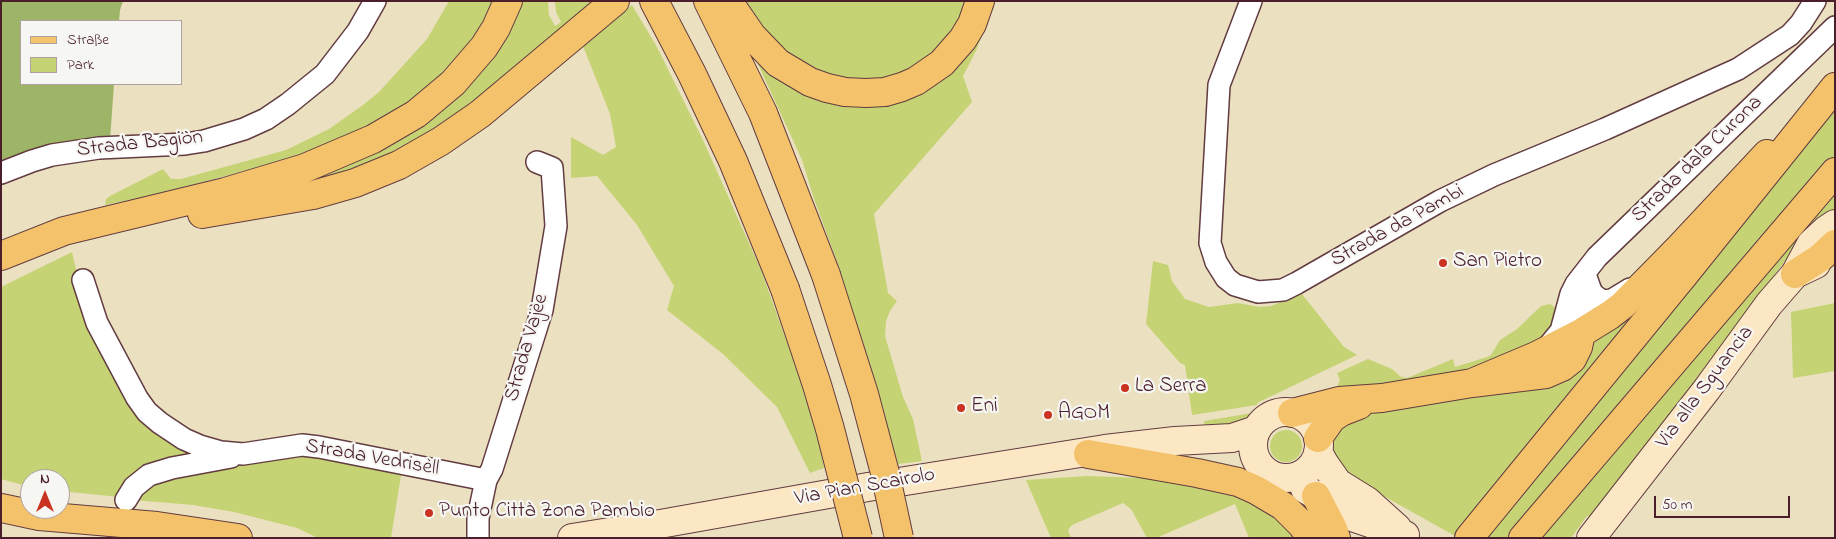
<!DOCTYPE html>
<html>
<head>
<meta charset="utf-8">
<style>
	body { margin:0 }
	#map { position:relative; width:1836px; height:539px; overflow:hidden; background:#ebe1c0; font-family:"Indie Flower",sans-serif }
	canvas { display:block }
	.frame { position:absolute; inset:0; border:2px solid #4a1f2b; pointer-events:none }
	.legend { position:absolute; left:20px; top:20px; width:162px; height:65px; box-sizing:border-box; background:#f6f6f2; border:1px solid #b1a0a2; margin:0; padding:6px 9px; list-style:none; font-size:15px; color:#4a1f2b }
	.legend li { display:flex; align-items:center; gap:10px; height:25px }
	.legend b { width:25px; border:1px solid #b1a0a2 }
	.north { position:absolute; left:20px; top:469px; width:50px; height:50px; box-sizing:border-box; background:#f6f6f2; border:1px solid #b1a0a2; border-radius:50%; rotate:0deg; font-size:14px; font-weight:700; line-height:20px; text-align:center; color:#4a1f2b }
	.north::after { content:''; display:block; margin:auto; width:18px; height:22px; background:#c8321e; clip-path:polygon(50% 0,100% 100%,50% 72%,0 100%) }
	.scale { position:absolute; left:1654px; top:496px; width:136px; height:22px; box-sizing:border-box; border:2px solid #4a1f2b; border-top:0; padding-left:6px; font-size:15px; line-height:18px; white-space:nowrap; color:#4a1f2b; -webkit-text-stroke:4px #f6f6f2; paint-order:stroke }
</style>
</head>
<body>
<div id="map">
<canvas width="1836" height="539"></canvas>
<div class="frame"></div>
<ul class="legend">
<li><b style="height:6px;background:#f4c26a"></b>Straße</li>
<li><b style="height:14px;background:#c5d375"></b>Park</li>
</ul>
<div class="north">N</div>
<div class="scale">50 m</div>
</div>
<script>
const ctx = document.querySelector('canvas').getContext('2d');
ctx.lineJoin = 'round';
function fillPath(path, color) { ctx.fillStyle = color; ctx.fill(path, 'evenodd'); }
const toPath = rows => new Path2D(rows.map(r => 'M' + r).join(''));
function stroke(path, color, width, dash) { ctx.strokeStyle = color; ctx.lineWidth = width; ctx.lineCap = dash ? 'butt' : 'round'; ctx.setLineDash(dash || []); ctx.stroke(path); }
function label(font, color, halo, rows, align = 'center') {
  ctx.font = font + ' "Indie Flower",sans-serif'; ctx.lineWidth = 4.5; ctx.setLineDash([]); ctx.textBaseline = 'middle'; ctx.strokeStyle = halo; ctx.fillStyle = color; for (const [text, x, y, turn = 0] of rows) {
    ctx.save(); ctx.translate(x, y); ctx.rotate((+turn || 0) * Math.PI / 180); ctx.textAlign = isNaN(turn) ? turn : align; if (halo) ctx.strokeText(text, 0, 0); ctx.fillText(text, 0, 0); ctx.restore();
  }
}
const green = toPath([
	[449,1,495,1,485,21,461,56,425,91,399,110,375,123,328,145,297,156,175,190,105,205,106,199,110,196,163,169,171,179,181,179,286,150,329,129,363,105,379,92,427,39],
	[519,1,548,1,549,15,555,26,561,22,556,12,555,1,599,1,478,103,390,158,309,184,308,180,345,166,383,147],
	[743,1,966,1,963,14,952,33,939,47,921,62,904,71,882,78,860,80,837,77,813,69,793,58,772,38,754,18],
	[986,1,996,1,976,51,963,76,972,102,874,214,888,293,897,301,890,311,886,321,885,336,903,397,913,419,922,461,898,464,840,270,814,199,802,160,751,49,886,100],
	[632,5,657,47,703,140,761,270,818,428,824,468,810,473,777,407,723,354,667,310,674,286,637,225,597,176,571,178,571,137,603,155,616,147,610,114,583,46],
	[1835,107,1835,157,1510,538,1482,538],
	[1835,188,1835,212,1806,233,1593,516,1587,516,1571,538,1537,538],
	[72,252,84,303,141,419,215,454,119,497,60,491,60,479,30,479,30,487,1,479,1,287],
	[1153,261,1168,265,1172,281,1185,299,1209,307,1238,303,1259,307,1271,306,1302,294,1344,347,1357,355,1257,403,1257,405,1192,415,1185,365,1180,363,1146,324],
	[1649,298,1517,464,1455,536,1348,476,1334,456,1332,441,1347,419,1594,336],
	[1835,303,1835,371,1793,378,1791,312],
	[1550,304,1556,308,1559,314,1544,340,1487,367,1335,392,1340,380,1337,373,1368,359,1392,369,1401,377,1407,378,1453,359,1455,367,1487,357,1491,355,1500,340,1517,329,1541,306],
	[1264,411,1251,422,1205,434,1204,421],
	'1270 446a16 16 0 1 1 32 0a16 16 0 1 1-32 0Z',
	[287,451,325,458,401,475,391,538,318,538,297,528,234,512,193,505,133,500,151,480],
	[1087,476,1145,478,1242,490,1302,538,1249,538,1235,504,1156,538,1147,538,1131,509,1123,503,1072,525,1068,530,1071,538,1051,538,1026,480]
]);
const forest = toPath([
	[1,1,123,1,120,10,119,21,21,21,21,84,114,84,110,140,1,163]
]);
const street = toPath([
	[1251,1,1219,85,1210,243,1216,262,1226,278,1235,285,1258,292,1283,290,1297,283,1440,201,1494,175,1605,129,1738,69,1790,35,1801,23,1815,1],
	[1,173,32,161,52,155,99,148,185,144,204,141,244,129,266,119,288,104,325,74,358,31,375,1],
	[1586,277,1591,291,1594,295,1602,301,1612,300,1630,289],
	[83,280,97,323,137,398,147,412,160,423,184,439,200,446,221,452,243,454,302,445,319,447,486,480],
	[1581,333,1586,280],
	[1547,348,1561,331,1571,294,1576,284,1597,257,1835,27],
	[126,500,134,487,149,475,172,468,231,457],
	[478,538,478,518,486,480,492,469,542,310,556,226,552,168,537,162]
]);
const secondary = toPath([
	[1795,274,1811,244,1826,230,1835,224],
	'1253 445a33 33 0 1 1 66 0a33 33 0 1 1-66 0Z',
	[1318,452,1324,463,1338,483,1367,501,1397,528],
	[1305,489,1355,518,1405,535],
	[572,538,660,524,868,487,1105,449,1175,441,1232,438,1256,430],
	[1591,538,1707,389,1769,304,1795,274,1816,264]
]);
const primary = toPath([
	[1795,274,1820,258,1835,244],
	[1472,383,1536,356,1581,333,1610,315,1623,305,1680,247,1767,154],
	[1292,413,1339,401,1382,398,1472,383,1546,374,1562,367,1572,359,1578,347,1581,333],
	[1318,438,1332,418,1341,412,1359,405]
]);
const highway = toPath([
	[654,1,692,74,733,161,785,289],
	[708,1,763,113,826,275],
	[728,1,752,36,778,63,810,82,827,88,845,92,866,93,885,92,902,87,916,81,942,63,963,39,972,24,980,1],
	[202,214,313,195,355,183,399,165,441,141,480,114,615,1],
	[1,256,64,231,225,192,305,168,373,139,416,114,453,83,484,47,496,28,508,1],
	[1088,454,1197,473,1238,482,1256,490,1283,506,1302,525,1311,538],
	[1316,496,1333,529,1336,538],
	[1,508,39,516,157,526,238,538],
	[1469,538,1684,275,1835,87],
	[1523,538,1835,172]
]);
const highwayBridge = toPath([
	[826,275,864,394,885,473,899,538],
	[785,289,817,385,830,429,858,538]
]);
const markers = [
	[1443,263,5,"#c8321e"],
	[1125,388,5,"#c8321e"],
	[961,408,5,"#c8321e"],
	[1048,415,5,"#c8321e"],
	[429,513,5,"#c8321e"]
];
const streetNames = [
	["Strada Bagiòn",140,145,-6],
	["Strada dala Curona",1698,160,-44],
	["Strada da Pambi",1398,227,-29],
	["Strada Vajèe",528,348,-74],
	["Via alla Sguancia",1706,388,-53],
	["Strada Vedrisèll",372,459,10],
	["Via Pian Scairolo",865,488,-10]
];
const poiNames = [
	["San Pietro",1453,263],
	["La Serra",1135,388],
	["Eni",971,408],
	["AGOM",1058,415],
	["Punto Città Zona Pambio",439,513]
];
fillPath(green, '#c5d375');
fillPath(forest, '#9cb566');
stroke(street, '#623c41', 24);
stroke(secondary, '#623c41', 30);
stroke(primary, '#623c41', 30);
stroke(highway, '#623c41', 30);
stroke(street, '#fff', 21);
stroke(secondary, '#fbe7c3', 28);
stroke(primary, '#f4c26a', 28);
stroke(highway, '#f4c26a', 28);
stroke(highwayBridge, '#623c41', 30, []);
stroke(highwayBridge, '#f4c26a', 28);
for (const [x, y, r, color] of markers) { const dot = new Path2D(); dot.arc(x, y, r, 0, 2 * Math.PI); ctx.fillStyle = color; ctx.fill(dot); stroke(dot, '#f6f6f2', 2); }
label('21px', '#4a1f2b', '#f6f6f2', streetNames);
label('21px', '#4a1f2b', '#f6f6f2', poiNames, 'left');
</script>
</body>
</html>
